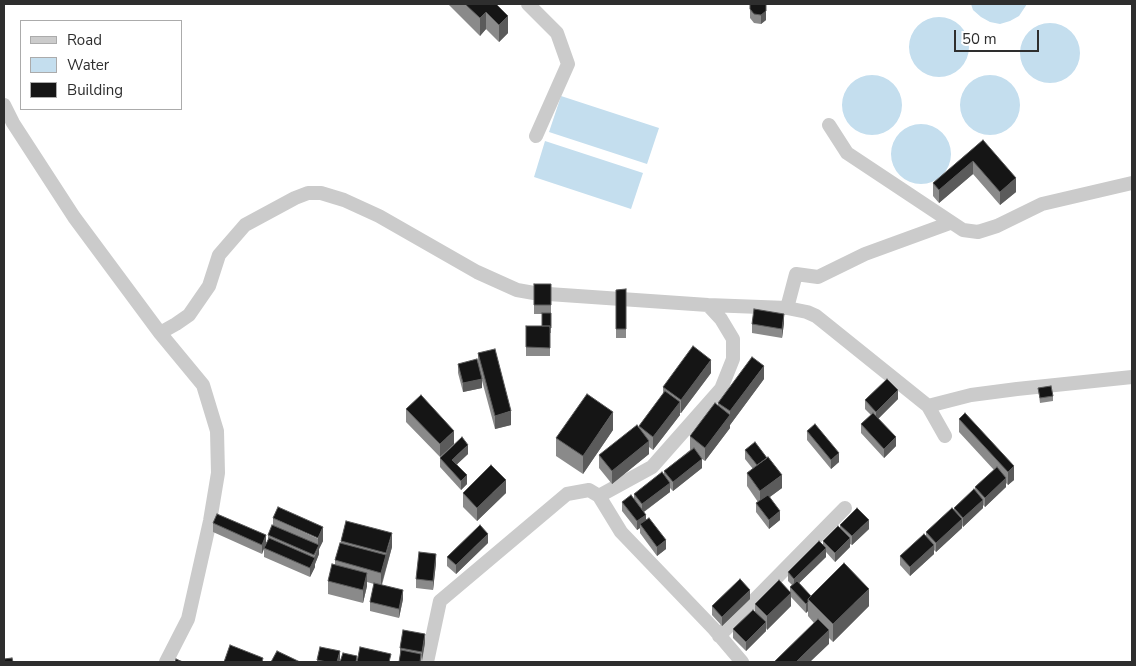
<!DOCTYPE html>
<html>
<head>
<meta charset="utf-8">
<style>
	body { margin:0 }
	#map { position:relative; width:1136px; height:666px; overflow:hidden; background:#fff; font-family:"Nunito Sans",sans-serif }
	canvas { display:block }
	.frame { position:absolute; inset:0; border:5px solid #2e2e2e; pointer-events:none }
	.legend { position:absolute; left:20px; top:20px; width:162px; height:90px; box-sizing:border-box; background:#fff; border:1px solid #ababab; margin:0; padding:6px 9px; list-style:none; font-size:15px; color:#2e2e2e }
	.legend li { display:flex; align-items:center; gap:10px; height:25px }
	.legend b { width:25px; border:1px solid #ababab }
	.scale { position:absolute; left:954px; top:30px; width:85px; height:22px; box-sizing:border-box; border:2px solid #2e2e2e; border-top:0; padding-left:6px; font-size:15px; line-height:18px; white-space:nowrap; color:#2e2e2e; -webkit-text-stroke:4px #fff; paint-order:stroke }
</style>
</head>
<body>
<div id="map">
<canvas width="1136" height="666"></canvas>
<div class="frame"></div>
<ul class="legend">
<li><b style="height:6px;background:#cbcbcb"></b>Road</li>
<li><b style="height:14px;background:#c4deee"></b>Water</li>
<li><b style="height:14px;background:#151515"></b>Building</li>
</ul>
<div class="scale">50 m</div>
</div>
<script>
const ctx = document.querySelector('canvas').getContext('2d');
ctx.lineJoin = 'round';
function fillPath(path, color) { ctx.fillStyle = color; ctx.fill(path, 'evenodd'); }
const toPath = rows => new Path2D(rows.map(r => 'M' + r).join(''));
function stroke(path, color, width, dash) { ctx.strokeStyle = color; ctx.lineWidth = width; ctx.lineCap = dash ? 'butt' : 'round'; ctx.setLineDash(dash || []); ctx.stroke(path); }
const water = toPath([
	[971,4,1027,4,1019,16,1010,21,1000,24,990,22,981,17,973,10],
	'909 47a30 30 0 1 1 60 0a30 30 0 1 1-60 0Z',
	'1020 53a30 30 0 1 1 60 0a30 30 0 1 1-60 0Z',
	'842 105a30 30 0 1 1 60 0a30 30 0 1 1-60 0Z',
	'960 105a30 30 0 1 1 60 0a30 30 0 1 1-60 0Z',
	[561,96,659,128,647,164,549,132],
	'891 154a30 30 0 1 1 60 0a30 30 0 1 1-60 0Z',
	[545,141,643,173,631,209,534,177]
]);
const minor = toPath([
	[528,4,557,33,568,64,536,136],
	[4,105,13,123,74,217,160,333,203,385,217,431,218,473,210,521,188,619,166,662],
	[829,125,847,153,963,230,978,232,997,226,1042,204,1132,183],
	[787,308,796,274,818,277,865,254,950,223],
	[160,333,176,324,189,315,209,286,219,255,245,225,295,198,308,193,321,193,344,200,379,216,477,272,517,290,534,293,708,305,787,308,807,312,816,316,826,324,928,406,971,395,1017,389,1132,377],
	[928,406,945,436],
	[599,496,652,467,721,389,733,359,733,339,721,319,708,305],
	[719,636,845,508],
	[427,662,440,601,567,494,589,490,599,496,621,532,714,629,742,662]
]);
const wall = toPath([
	[448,4,496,4,508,33,499,42,486,29,480,36],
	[750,4,766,13,766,20,761,24,754,23,750,18],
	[983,140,1016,192,1000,205,973,174,939,203,933,196,933,183],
	[534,284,551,284,551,333,550,333,550,356,526,356,526,326,542,326,542,314,534,314],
	[626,289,626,338,616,338,616,290],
	[784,323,782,338,752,333,752,324],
	[478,353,511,425,495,429,481,377,482,388,463,392,458,373,458,364,478,366],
	[711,373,681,413,680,413,680,415,653,450,649,447,649,454,612,484,599,468,599,455,639,428,639,426,663,394,663,387],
	[764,379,730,425,730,428,705,461,702,459,702,468,673,491,670,488,670,492,644,512,646,520,666,549,657,556,640,533,640,528,637,530,622,511,622,502,634,499,634,494,664,474,664,471,690,450,690,436,718,406,718,403],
	[1038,388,1053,396,1053,401,1040,403],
	[898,399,878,419,896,446,884,458,861,433,861,424,871,415,865,409,865,400],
	[406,409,454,444,440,457,406,422],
	[965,413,1014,480,1008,485,1006,483,1006,487,985,507,983,505,983,508,963,527,962,525,962,528,936,552,934,550,934,554,910,576,900,565,900,556,926,536,926,532,954,511,954,508,975,491,975,487,994,470,959,432,959,419],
	[613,430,583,474,556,456,556,438],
	[807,431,839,462,831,469,807,440],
	[745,450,782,488,770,497,780,520,769,529,756,512,756,503,758,502,747,486,747,473,753,469,745,459],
	[468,454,457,464,467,484,461,490,440,467,440,458],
	[463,493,506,493,477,521,463,507],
	[273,518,323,541,319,549,319,554,315,564,315,567,310,577,264,557,264,548,268,540,268,535,273,525],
	[213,523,266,535,262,554,213,532],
	[840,525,869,529,852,545,850,544,850,547,835,562,826,552,826,557,799,583,811,596,869,606,833,642,829,638,829,644,814,623,808,616,808,611,806,613,791,597,791,606,767,630,766,628,766,631,746,651,733,638,733,629,755,611,755,604,790,592,790,587,792,585,788,581,788,572,823,545,823,541,840,528],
	[341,541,392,547,382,585,403,599,399,618,370,611,370,602,374,584,367,582,367,586,363,603,328,594,328,581,335,565,335,560],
	[488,543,456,574,447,566,447,557],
	[436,563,433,590,416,588,416,579],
	[750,599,722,626,712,615,712,606],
	[425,643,421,662,400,654,400,648],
	[317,660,340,660,339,662,317,662]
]);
const shadedWall = toPath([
	[766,4,766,20,761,24,761,15],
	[486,12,486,29,480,36,480,18],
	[508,16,508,33,499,42,499,25],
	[973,161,973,174,939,203,939,190],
	[1016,178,1016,192,1000,205,1000,192],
	[784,314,784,323,782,338,782,329],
	[711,360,711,373,681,413,681,400],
	[764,366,764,379,730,425,730,411],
	[482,379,482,388,463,392,463,383],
	[898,390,898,399,876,421,876,412],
	[680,402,680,415,653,450,653,437],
	[511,411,511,425,495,429,495,416],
	[613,412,613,430,583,474,583,456],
	[730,415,730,428,705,461,705,448],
	[454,431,454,444,440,457,440,444],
	[896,437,896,446,884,458,884,449],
	[649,441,649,454,612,484,612,471],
	[468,445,468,454,452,469,452,460],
	[839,453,839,462,831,469,831,460],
	[702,459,702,468,673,491,673,482],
	[1014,466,1014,480,1008,485,1008,472],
	[467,475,467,484,461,490,461,481],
	[782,475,782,488,760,504,760,491],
	[1006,478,1006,487,985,507,985,498],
	[506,480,506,493,477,521,477,508],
	[670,483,670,492,642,513,642,504],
	[983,500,983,508,963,527,963,518],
	[780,511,780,520,769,529,769,520],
	[646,515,646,524,640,524,640,528,637,530,637,521],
	[962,519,962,528,936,552,936,543],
	[869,520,869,529,852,545,852,536],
	[323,527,323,541,319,549,319,554,315,564,315,567,310,577,310,568,318,548,318,538],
	[392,533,392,547,381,586,381,573],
	[488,534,488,543,456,574,456,565],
	[266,535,266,544,262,554,262,545],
	[850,538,850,547,835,562,835,553],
	[666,540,666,549,657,556,657,547],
	[934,545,934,554,910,576,910,567],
	[826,548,826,557,794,588,794,579],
	[436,554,436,563,433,590,433,581],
	[367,573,367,586,363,603,363,590],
	[869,589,869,606,833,642,833,624],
	[403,590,403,599,399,618,399,609],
	[750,590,750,599,722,626,722,617],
	[791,593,791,606,767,630,767,616],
	[808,602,808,611,806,613,806,604],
	[766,622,766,631,746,651,746,642],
	[829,630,829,644,810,662,796,662],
	[425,634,425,643,422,661,422,652],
	[340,651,340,660,339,662,337,662]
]);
const building = toPath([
	[465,4,496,4,508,16,499,25,486,12,480,18,465,4],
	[750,4,766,4,766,11,761,15,754,14,750,9,750,4],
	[983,140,1016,178,1000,192,973,161,939,190,933,183,983,140],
	[534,284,551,284,551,305,534,305,534,284],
	[626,289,626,329,616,329,616,290,626,289],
	[754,309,784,314,782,329,752,324,754,309],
	[542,313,551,313,551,328,550,328,550,326,542,326,542,313],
	[526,326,550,326,550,348,526,347,526,326],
	[693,346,711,360,681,400,663,387,693,346],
	[495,349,511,411,495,416,478,353,495,349],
	[752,357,764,366,730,411,718,403,752,357],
	[477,359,482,379,463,383,458,364,477,359],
	[887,379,898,390,876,412,865,400,887,379],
	[1051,386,1053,396,1040,398,1038,388,1051,386],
	[665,391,680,402,653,437,639,426,665,391],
	[587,394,613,412,583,456,556,438,587,394],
	[421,395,454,431,440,444,406,409,421,395],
	[715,403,730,415,705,448,690,436,715,403],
	[873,413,896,437,884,449,861,424,873,413],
	[965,413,1014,466,1008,472,959,419,965,413],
	[815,424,839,453,831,460,807,431,815,424],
	[637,425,649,441,612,471,599,455,637,425],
	[462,437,468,445,452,460,467,475,461,481,440,458,462,437],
	[755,442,767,458,757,465,745,450,755,442],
	[694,448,702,459,673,482,664,471,694,448],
	[768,457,782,475,760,491,747,473,768,457],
	[491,465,506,480,477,508,463,493,491,465],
	[997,467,1006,478,985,498,975,487,997,467],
	[662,472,670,483,642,504,634,494,662,472],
	[974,489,983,500,963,518,954,508,974,489],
	[631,495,646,515,637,521,622,502,631,495],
	[768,495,780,511,769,520,756,503,768,495],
	[278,507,323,527,318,538,273,518,278,507],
	[857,508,869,520,852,536,840,525,857,508],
	[952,508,962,519,936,543,926,532,952,508],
	[217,514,266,535,262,545,213,523,217,514],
	[649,518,666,540,657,547,640,524,649,518],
	[346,521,392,533,386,553,341,541,346,521],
	[272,525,319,545,314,555,268,535,272,525],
	[480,525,488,534,456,565,447,557,480,525],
	[838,526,850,538,835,553,823,541,838,526],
	[924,534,934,545,910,567,900,556,924,534],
	[269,538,315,558,310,568,264,548,269,538],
	[819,541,826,548,794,579,788,572,819,541],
	[340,543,386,555,381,573,335,560,340,543],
	[419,552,436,554,433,581,416,579,419,552],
	[844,563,869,589,833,624,808,599,844,563],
	[332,564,367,573,363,590,328,581,332,564],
	[740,579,750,590,722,617,712,606,740,579],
	[779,580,791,593,767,616,755,604,779,580],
	[797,581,811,596,808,599,808,602,806,604,790,587,797,581],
	[374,583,403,590,399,609,370,602,374,583],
	[753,610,766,622,746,642,733,629,753,610],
	[818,619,829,630,796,662,774,662,818,619],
	[403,630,425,634,422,652,400,648,403,630],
	[230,645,263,658,262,662,224,662,230,645],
	[320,647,340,651,337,662,327,662,317,660,320,647],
	[360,647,391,654,389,662,357,662,360,647],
	[401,650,421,654,420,662,399,662,401,650],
	[277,651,300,662,271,662,277,651],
	[343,653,357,656,356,662,340,662,343,653],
	[12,658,13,662,4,662,4,659,12,658],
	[176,659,183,662,175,662,176,659]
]);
fillPath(water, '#c4deee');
stroke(minor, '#cbcbcb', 14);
fillPath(wall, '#8a8a8a');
fillPath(shadedWall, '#5b5b5b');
fillPath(building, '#151515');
stroke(building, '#5b5b5b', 1);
</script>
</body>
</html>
